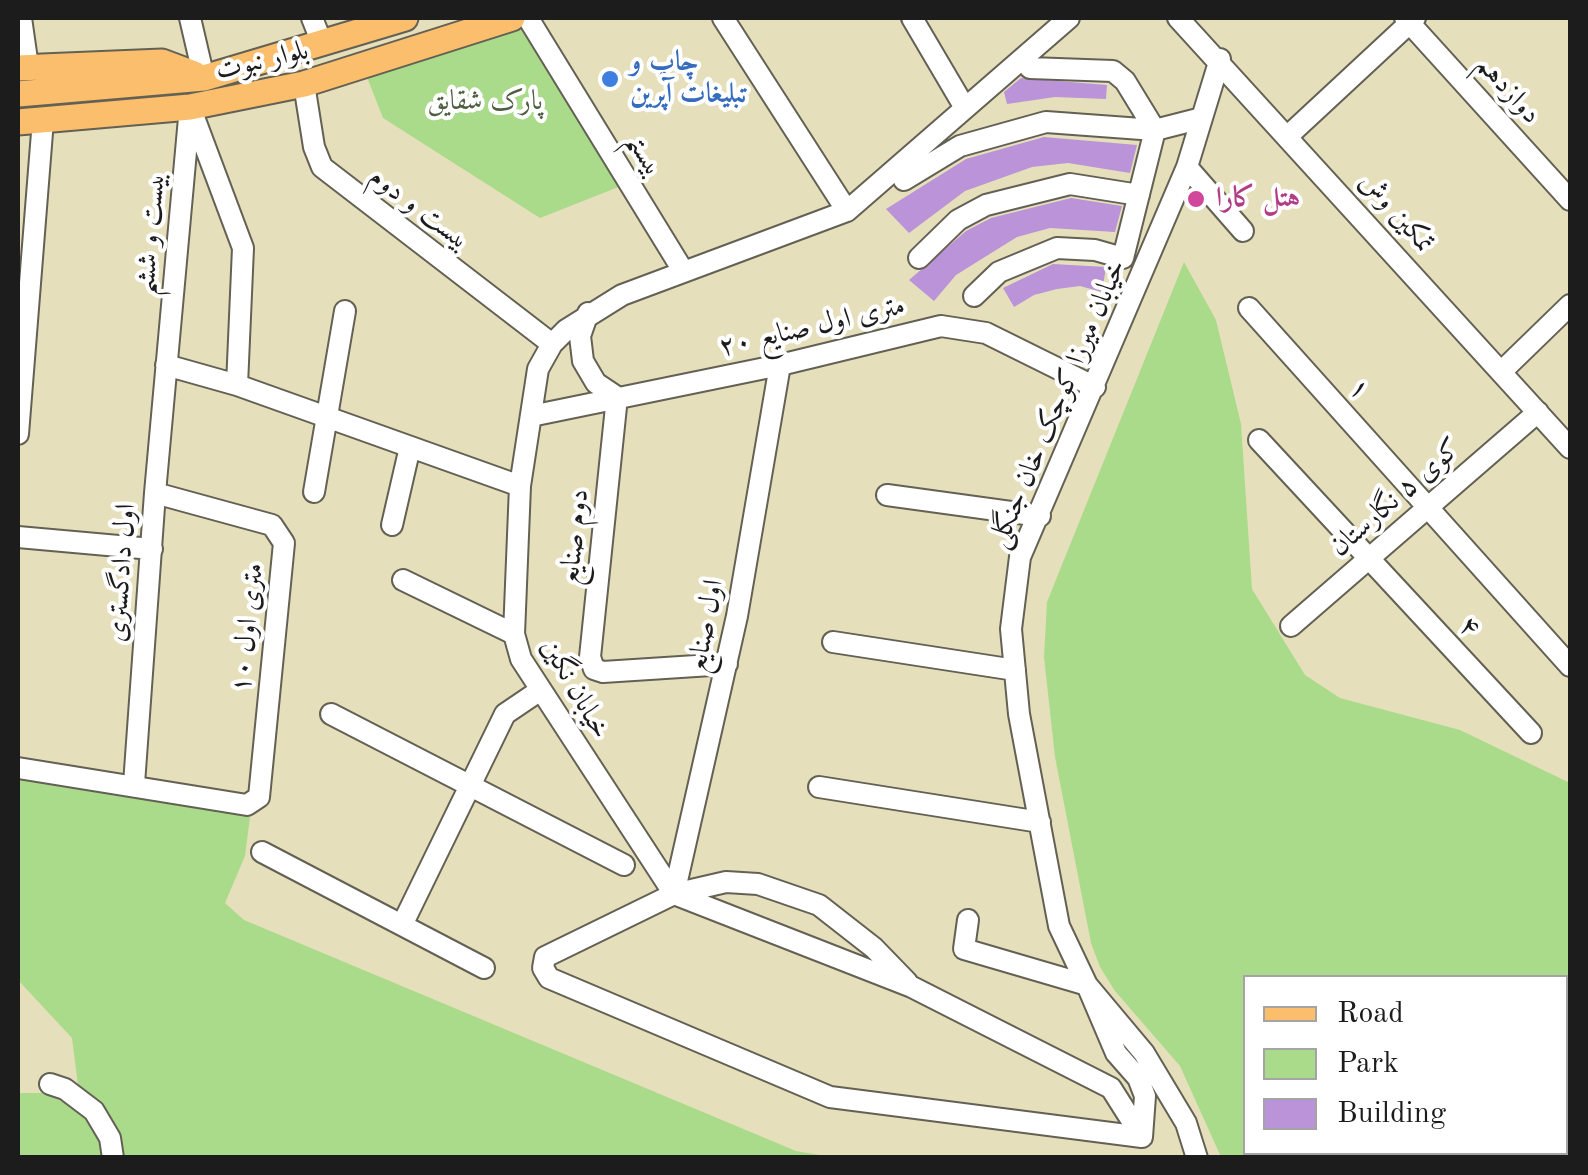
<!DOCTYPE html>
<html>
<head>
<meta charset="utf-8">
<style>
	body { margin:0 }
	#map { position:relative; width:1588px; height:1175px; overflow:hidden; background:#e6dfbb; font-family:"Old Standard TT",serif }
	canvas { display:block }
	.frame { position:absolute; inset:0; border:20px solid #1c1c1c; pointer-events:none }
	.legend { position:absolute; left:1243px; top:975px; width:325px; height:180px; box-sizing:border-box; background:#fff; border:2px solid #a4a4a4; margin:0; padding:12px 18px; list-style:none; font-size:30px; color:#1c1c1c }
	.legend li { display:flex; align-items:center; gap:20px; height:50px }
	.legend b { width:50px; border:2px solid #a4a4a4 }
</style>
</head>
<body>
<div id="map">
<canvas width="1588" height="1175"></canvas>
<div class="frame"></div>
<ul class="legend">
<li><b style="height:12px;background:#fabe6d"></b>Road</li>
<li><b style="height:28px;background:#aadb8a"></b>Park</li>
<li><b style="height:28px;background:#ba93d8"></b>Building</li>
</ul>
</div>
<script>
const ctx = document.querySelector('canvas').getContext('2d');
ctx.lineJoin = 'round';
function fillPath(path, color) { ctx.fillStyle = color; ctx.fill(path, 'evenodd'); }
const toPath = rows => new Path2D(rows.map(r => 'M' + r).join(''));
function stroke(path, color, width, dash) { ctx.strokeStyle = color; ctx.lineWidth = width; ctx.lineCap = dash ? 'butt' : 'round'; ctx.setLineDash(dash || []); ctx.stroke(path); }
function label(font, color, halo, rows, align = 'center') {
  ctx.font = font + ' "Old Standard TT",Amiri,serif'; ctx.lineWidth = 8; ctx.setLineDash([]); ctx.textBaseline = 'middle'; ctx.strokeStyle = halo; ctx.fillStyle = color; for (const [text, x, y, turn = 0] of rows) {
    ctx.save(); ctx.translate(x, y); ctx.rotate((+turn || 0) * Math.PI / 180); ctx.textAlign = isNaN(turn) ? turn : align; if (halo) ctx.strokeText(text, 0, 0); ctx.fillText(text, 0, 0); ctx.restore();
  }
}
const green = toPath([
	[516,21,621,186,540,218,383,118,363,67],
	[1184,262,1216,320,1241,424,1252,589,1305,675,1340,698,1460,730,1570,783,1570,1030,1566,1046,1566,978,1246,978,1246,1152,1538,1152,1539,1157,1221,1157,1180,1066,1115,991,1100,967,1091,943,1055,757,1044,657,1047,602],
	[18,776,250,817,245,856,225,903,244,920,796,1151,831,1157,118,1157,79,1093,72,1038,18,980],
	[18,1093,42,1093,86,1111,100,1133,104,1157,18,1157]
]);
const building = toPath([
	[1021,78,1107,85,1106,99,1055,97,1007,104,1004,92],
	[1044,137,1137,145,1130,173,1068,163,1032,167,965,191,909,233,886,209,966,159],
	[1071,198,1122,206,1115,232,1050,228,1017,237,956,275,934,301,909,280,966,231,991,218],
	[1053,264,1106,267,1102,292,1080,286,1057,289,1034,295,1014,307,1003,288]
]);
const minor = toPath([
	[21,18,28,67],
	[190,18,204,78],
	[312,18,322,43],
	[528,18,682,269],
	[723,18,847,211],
	[912,18,965,108],
	[1178,18,1570,448],
	[1405,18,1570,200],
	[1030,68,1113,71,1125,81,1155,130,1202,118],
	[304,84,314,147,322,167,552,344],
	[192,112,243,248,237,385],
	[1289,135,1415,18],
	[1187,167,1243,231],
	[904,180,960,146,1046,122,1155,130,1123,258,1095,250,1057,248,999,272,974,296],
	[919,258,958,220,986,205,1070,184,1139,195],
	[1249,308,1570,666],
	[588,313,580,336,583,361,596,383,617,397,590,657,594,669,603,672,727,664],
	[166,365,237,385,520,486],
	[1501,372,1570,305],
	[531,416,780,365,941,326,986,333,1095,387],
	[18,434,43,120],
	[1259,440,1531,733],
	[314,492,345,311],
	[887,495,1040,516],
	[392,525,410,447],
	[18,537,152,549],
	[403,580,514,634],
	[1291,626,1538,412],
	[833,642,1015,670],
	[331,714,624,865],
	[18,768,247,805,259,797,284,543,272,525,155,493],
	[134,784,155,493,190,107],
	[819,787,1040,822],
	[262,852,484,968],
	[674,894,737,616,780,365],
	[968,920,964,949,1087,985,1116,1053,1138,1078,1145,1096,1142,1137,1111,1088,912,987,674,894,521,659,514,634,520,486,538,369,552,344,566,330,622,295,847,211,1069,18],
	[403,923,505,714,539,691],
	[907,982,874,948,819,905,758,884,726,882,674,894,545,957,543,968,549,978,830,1097,1142,1137],
	[50,1084,65,1089,94,1111,110,1138,113,1158],
	[1197,1158,1186,1123,1144,1053,1087,985,1059,926,1019,714,1011,629,1020,557,1187,167,1220,59]
]);
const major = toPath([
	[18,68,162,62,194,74],
	[18,94,204,78,405,18],
	[18,122,190,107,304,84,512,18]
]);
const markers = [
	[610,79,10,"#3f7fe0"],
	[1196,199,10,"#d1479c"]
];
const streetNames = [
	["بلوار نبوت",262,61,-13],
	["دوازدهم",1508,90,48],
	["بیستم",644,155,59],
	["بیست و دوم",419,209,37],
	["تمکین وش",1396,213,48],
	["بیست و ششم",151,234,-85],
	["۲۰ متری اول صنایع",812,327,-13],
	["۱",1359,389,48],
	["خیابان میرزا کوچک خان جنگلی",1058,404,-67],
	["کوی ۵ نگارستان",1396,498,-41],
	["دوم صنایع",575,537,-84],
	["اول دادگستری",122,573,-86],
	["اول صنایع",706,626,-79],
	["۴",1469,627,47],
	["۱۰ متری اول",248,628,-84],
	["خیابان نگین",575,689,60]
];
const shopNames = [
	["چاپ و",630,63],
	["تبلیغات آپرین",630,95]
];
const parkNames = [
	["پارک شقایق",485,102]
];
const hotelNames = [
	["هتل کارا",1216,199]
];
fillPath(green, '#aadb8a');
fillPath(building, '#ba93d8');
stroke(minor, '#636054', 24);
stroke(major, '#636054', 29);
stroke(minor, '#fff', 20);
stroke(major, '#fabe6d', 25);
for (const [x, y, r, color] of markers) { const dot = new Path2D(); dot.arc(x, y, r, 0, 2 * Math.PI); ctx.fillStyle = color; ctx.fill(dot); stroke(dot, '#fff', 4); }
label('28px', '#1c1c1c', '#fff', streetNames);
label('bold 28px', '#366cbe', '#fff', shopNames, 'left');
label('28px', '#4e5f42', '#fff', parkNames);
label('bold 28px', '#b23c85', '#fff', hotelNames, 'left');
</script>
</body>
</html>
